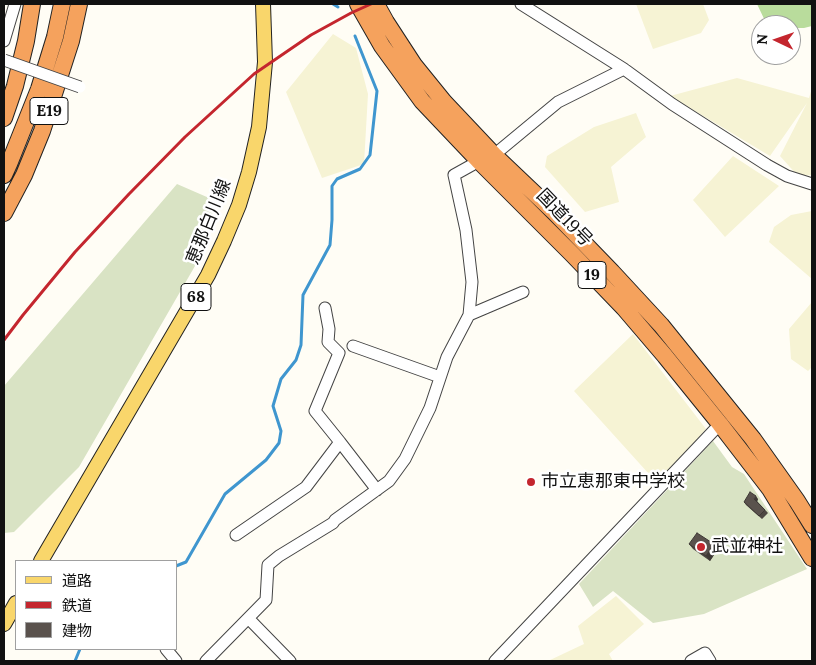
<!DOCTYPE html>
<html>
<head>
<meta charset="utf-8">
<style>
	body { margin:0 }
	#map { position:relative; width:816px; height:665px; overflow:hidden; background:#fffdf5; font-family:Lora,"Noto Sans JP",serif }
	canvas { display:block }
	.frame { position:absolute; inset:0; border:5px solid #111; pointer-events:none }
	.legend { position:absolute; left:15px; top:560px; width:162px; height:90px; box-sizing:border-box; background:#fff; border:1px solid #a0a0a0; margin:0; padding:6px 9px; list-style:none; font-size:15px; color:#111 }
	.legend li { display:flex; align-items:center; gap:10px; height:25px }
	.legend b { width:25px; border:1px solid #a0a0a0 }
	.north { position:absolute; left:751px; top:15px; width:50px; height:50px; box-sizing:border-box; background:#fff; border:1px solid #a0a0a0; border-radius:50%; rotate:273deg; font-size:14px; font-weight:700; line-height:20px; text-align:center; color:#111 }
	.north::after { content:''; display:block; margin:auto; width:18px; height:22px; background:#c4262e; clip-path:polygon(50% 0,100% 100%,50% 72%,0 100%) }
</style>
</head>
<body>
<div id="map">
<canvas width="816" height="665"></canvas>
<div class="frame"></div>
<ul class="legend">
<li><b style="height:6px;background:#f9d66b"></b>道路</li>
<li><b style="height:6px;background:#c4262e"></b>鉄道</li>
<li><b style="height:14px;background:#5a524d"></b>建物</li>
</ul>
<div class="north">N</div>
</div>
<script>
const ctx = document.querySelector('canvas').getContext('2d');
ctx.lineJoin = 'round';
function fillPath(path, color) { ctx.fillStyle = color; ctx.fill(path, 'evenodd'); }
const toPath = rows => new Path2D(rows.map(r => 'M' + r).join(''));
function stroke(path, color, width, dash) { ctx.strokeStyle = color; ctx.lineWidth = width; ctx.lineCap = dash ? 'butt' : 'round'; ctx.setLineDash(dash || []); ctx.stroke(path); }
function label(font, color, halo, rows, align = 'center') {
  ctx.font = font + ' Lora,"Noto Sans JP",serif'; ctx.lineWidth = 5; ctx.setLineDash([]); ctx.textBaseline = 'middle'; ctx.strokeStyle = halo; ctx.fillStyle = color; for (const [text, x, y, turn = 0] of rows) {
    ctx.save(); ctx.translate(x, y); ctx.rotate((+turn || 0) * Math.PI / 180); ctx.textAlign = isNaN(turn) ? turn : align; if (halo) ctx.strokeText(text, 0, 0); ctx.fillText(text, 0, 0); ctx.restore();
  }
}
const farmland = toPath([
	[636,4,703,4,709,20,701,33,653,49],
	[333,34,356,48,368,94,364,164,322,178,286,92],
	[737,78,809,98,812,88,812,175,798,176,780,156,807,103,770,156,670,96],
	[636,113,646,137,611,167,619,202,585,212,545,167,547,156,594,127],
	[733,156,779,186,725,237,693,200],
	[812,211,812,279,769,242,774,227,791,215],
	[812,302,812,367,808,371,791,359,789,329],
	[633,334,706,429,658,484,574,391],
	[616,596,644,624,609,654,613,661,548,661,584,644,578,626]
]);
const forest = toPath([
	[757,4,812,4,812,26,804,28,791,28,791,25,767,25]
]);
const cemetery = toPath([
	[177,184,216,201,199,259,79,467,14,532,4,533,4,386],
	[713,441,732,467,744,474,807,569,704,614,653,623,613,591,593,607,579,584]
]);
const stream = toPath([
	[333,4,338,7],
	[176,566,186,562,225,494,266,460,279,443,281,431,273,406,281,379,296,360,301,345,303,295,330,245,332,220,332,186,337,179,360,169,370,155,377,91,355,36],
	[75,661,80,649]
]);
const minor = toPath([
	[521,4,624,69,672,104,767,165,787,176,812,184],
	[4,41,15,4],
	[494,155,558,102,624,69],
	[469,315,523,292],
	[353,346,440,377],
	[340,442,377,490],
	[236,535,306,487,340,442,315,411,339,353,328,342,329,329,325,308],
	[249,619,290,661],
	[166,649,176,661],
	[206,661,266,600,268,565,279,556,333,523,335,520,389,481,405,459,430,408,447,357,469,315,472,282,466,230,454,175,472,165,478,160],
	[495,661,720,424],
	[691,661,705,653,710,661]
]);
const major = toPath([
	[41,561,208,275,224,241,239,205,249,172,259,127,265,62,263,4],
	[4,624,16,603]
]);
const highway = toPath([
	[358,4,382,46,422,101,478,160,572,254,624,308,665,356,720,424,770,489,812,558],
	[376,4,386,22,414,65,444,102,494,155,554,212,612,272,661,325,753,439,797,501,812,525],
	[4,118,15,86,26,41,32,4],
	[4,175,9,164,39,89,55,37,62,4],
	[4,213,24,175,42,131,71,41,79,4]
]);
const rail = toPath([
	[4,340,23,315,75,252,129,194,185,137,254,74,311,35,351,13,371,4]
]);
const minorBridge = toPath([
	[4,60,80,87]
]);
const wall = toPath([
	[758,499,757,501,768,513,762,519,746,505,744,502],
	[689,544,718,549,710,561,693,549]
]);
const shadedWall = toPath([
	[756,496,758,499,757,502,754,499],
	[714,544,718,549,710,561,706,556]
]);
const building = toPath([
	[750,492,756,496,754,499,765,510,759,516,744,502,750,492],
	[697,533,714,544,706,556,689,544,697,533]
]);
const markers = [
	[531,482,5,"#c4262e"],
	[701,547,5,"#c4262e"]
];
const shields = [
	[49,111,38],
	[592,275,28],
	[196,297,30]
];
const shieldNames = [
	["E19",49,111],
	["19",592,275],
	["68",196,297]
];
const streetNames = [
	["国道19号",564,218,46],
	["恵那白川線",209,222,-68]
];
const poiNames = [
	["市立恵那東中学校",541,482],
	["武並神社",711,547]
];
fillPath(farmland, '#f6f3d4');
fillPath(forest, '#b9dc9c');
fillPath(cemetery, '#d9e3c4');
stroke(stream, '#3f96cf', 3);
stroke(minor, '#444', 13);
stroke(major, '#222', 16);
stroke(highway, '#222', 18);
stroke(minor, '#fff', 11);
stroke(major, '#f9d66b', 14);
stroke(highway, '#f5a25d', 16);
stroke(rail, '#c4262e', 3);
stroke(minorBridge, '#444', 13, []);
stroke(minorBridge, '#fff', 11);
fillPath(wall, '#4d4742');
fillPath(shadedWall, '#3f3936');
fillPath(building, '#5a524d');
stroke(building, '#3f3936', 1);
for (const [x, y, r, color] of markers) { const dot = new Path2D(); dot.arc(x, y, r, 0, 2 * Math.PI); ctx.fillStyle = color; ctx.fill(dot); stroke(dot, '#fff', 2); }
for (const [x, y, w] of shields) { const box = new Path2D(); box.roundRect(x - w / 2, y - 13.5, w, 27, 4); ctx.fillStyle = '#fff'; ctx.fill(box); stroke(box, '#111', 1); }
label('bold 16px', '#111', null, shieldNames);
label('18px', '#111', '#fff', streetNames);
label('18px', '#111', '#fff', poiNames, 'left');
</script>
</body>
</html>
